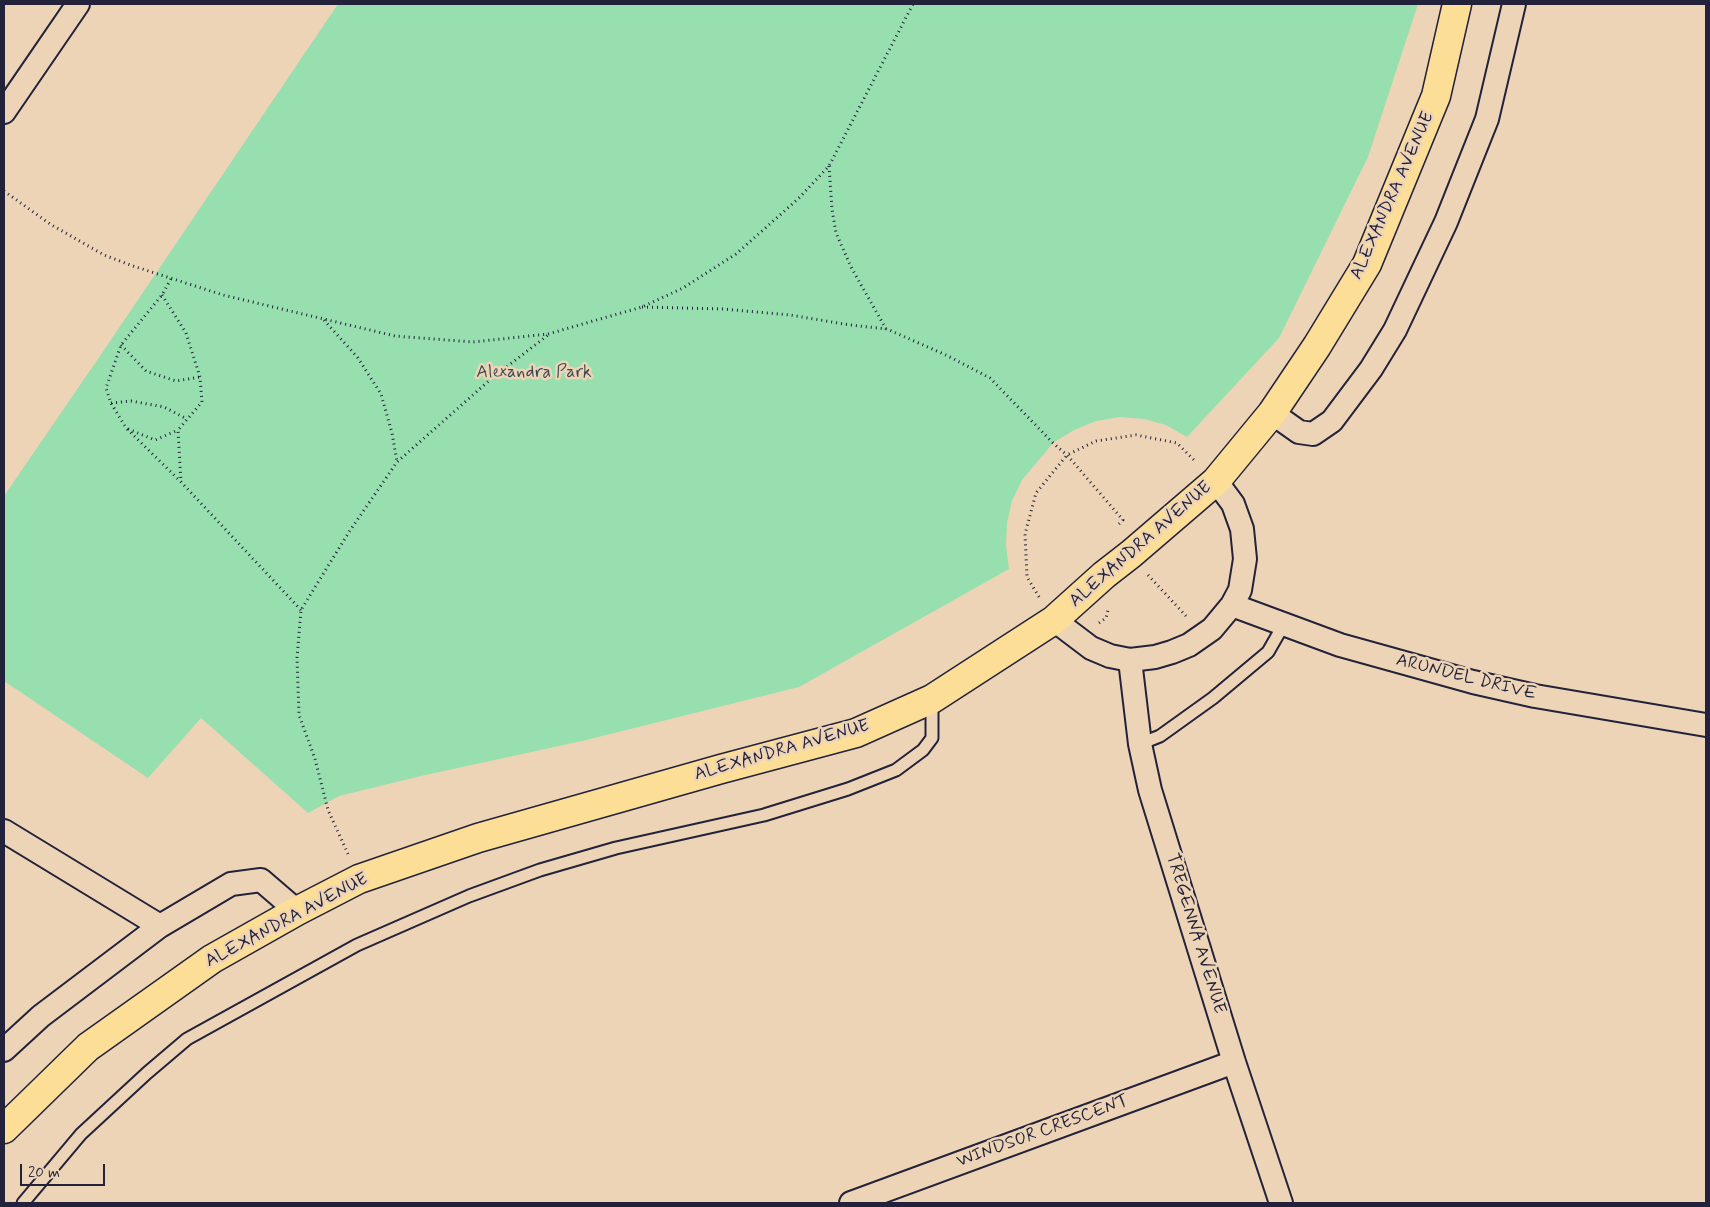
<!DOCTYPE html>
<html>
<head>
<meta charset="utf-8">
<style>
	body { margin:0 }
	#map { position:relative; width:1710px; height:1207px; overflow:hidden; background:#eed4b6; font-family:Mynerve,sans-serif }
	canvas { display:block }
	.frame { position:absolute; inset:0; border:5px solid #22223b; pointer-events:none }
	.scale { position:absolute; left:20px; top:1164px; width:85px; height:22px; box-sizing:border-box; border:2px solid #22223b; border-top:0; padding-left:6px; font-size:15px; line-height:18px; white-space:nowrap; color:#22223b; -webkit-text-stroke:4px #eed4b6; paint-order:stroke }
</style>
</head>
<body>
<div id="map">
<canvas width="1710" height="1207"></canvas>
<div class="frame"></div>
<div class="scale">20 m</div>
</div>
<script>
const ctx = document.querySelector('canvas').getContext('2d');
ctx.lineJoin = 'round';
function fillPath(path, color) { ctx.fillStyle = color; ctx.fill(path, 'evenodd'); }
const toPath = rows => new Path2D(rows.map(r => 'M' + r).join(''));
function stroke(path, color, width, dash) { ctx.strokeStyle = color; ctx.lineWidth = width; ctx.lineCap = dash ? 'butt' : 'round'; ctx.setLineDash(dash || []); ctx.stroke(path); }
function label(font, color, halo, rows, align = 'center') {
  ctx.font = font + ' Mynerve,sans-serif'; ctx.lineWidth = 5; ctx.setLineDash([]); ctx.textBaseline = 'middle'; ctx.strokeStyle = halo; ctx.fillStyle = color; for (const [text, x, y, turn = 0] of rows) {
    ctx.save(); ctx.translate(x, y); ctx.rotate((+turn || 0) * Math.PI / 180); ctx.textAlign = isNaN(turn) ? turn : align; if (halo) ctx.strokeText(text, 0, 0); ctx.fillText(text, 0, 0); ctx.restore();
  }
}
const green = toPath([
	[338,4,1418,4,1368,157,1279,338,1187,437,1166,425,1144,419,1120,417,1096,421,1074,430,1053,443,1022,480,1012,501,1007,523,1006,546,1009,569,799,687,582,741,421,776,339,796,308,813,201,718,148,778,4,681,4,496,104,350]
]);
const path = toPath([
	[829,166,832,209,836,233,851,267,886,329],
	[4,191,50,224,104,255,133,266,223,295,395,336,473,342,548,334,642,307,683,288,736,254,798,199,829,166,913,4],
	[171,279,162,295,121,345,106,388,111,403,126,428,181,482,301,610],
	[162,295,186,333,200,377,202,402,178,430,181,482],
	[642,307,723,309,790,315,850,325,887,329,948,356,990,378,1053,443,1067,455,1123,520,1119,524],
	[324,320,358,358,381,394,392,433,397,462],
	[121,345,146,371,176,381,200,377],
	[111,403,131,401,164,407,187,419],
	[128,429,155,440,178,430],
	[1148,575,1186,616],
	[1039,597,1027,577,1025,534,1036,493,1067,455,1096,441,1136,435,1177,443,1196,462],
	[1099,623,1106,618,1108,610],
	[348,854,328,810,315,759,299,715,297,658,301,610,349,532,397,462,491,379,548,335]
]);
const service = toPath([
	[1140,744,1160,736,1213,698,1268,652,1284,624],
	[23,1203,81,1134,147,1073,187,1039,357,945,469,896,540,870,616,848,764,815,848,789,896,770,923,750,932,738,932,701]
]);
const minor = toPath([
	[4,112,78,4],
	[1272,413,1299,432,1313,434,1332,421,1371,369,1395,330,1446,222,1487,119,1514,4],
	[1232,605,1340,645,1473,682,1535,696,1706,725],
	[1054,620,1091,648,1110,656,1130,660,1155,657,1172,652,1189,645,1212,629,1232,605,1240,590,1245,559,1242,529,1233,504,1216,481],
	[1130,660,1140,744,1150,790,1234,1062,1281,1203],
	[4,831,160,926],
	[4,1050,41,1016,160,926,231,884,261,880,297,911],
	[851,1203,1234,1062]
]);
const primary = toPath([
	[4,1129,88,1047,212,959,297,911,359,879,478,838,721,769,856,733,932,699,1054,620,1104,575,1131,554,1216,481,1272,413,1317,346,1367,264,1436,96,1457,4]
]);
const streetNames = [
	["ALEXANDRA AVENUE",1393,196,-66],
	["ALEXANDRA AVENUE",1141,545,-41],
	["ARUNDEL DRIVE",1466,678,14],
	["ALEXANDRA AVENUE",782,751,-16],
	["ALEXANDRA AVENUE",287,921,-28],
	["TREGENNA AVENUE",1195,934,73],
	["WINDSOR CRESCENT",1043,1132,-20]
];
const parkNames = [
	["Alexandra Park",534,373]
];
fillPath(green, '#97dfae');
stroke(service, '#22223b', 15);
stroke(minor, '#22223b', 26);
stroke(primary, '#22223b', 31);
stroke(path, '#22223b', 3, [1, 4]);
stroke(service, '#eed4b6', 11);
stroke(minor, '#eed4b6', 22);
stroke(primary, '#fdde96', 28);
label('18px', '#22223b', '#eed4b6', streetNames);
label('18px', '#394852', '#eed4b6', parkNames);
</script>
</body>
</html>
